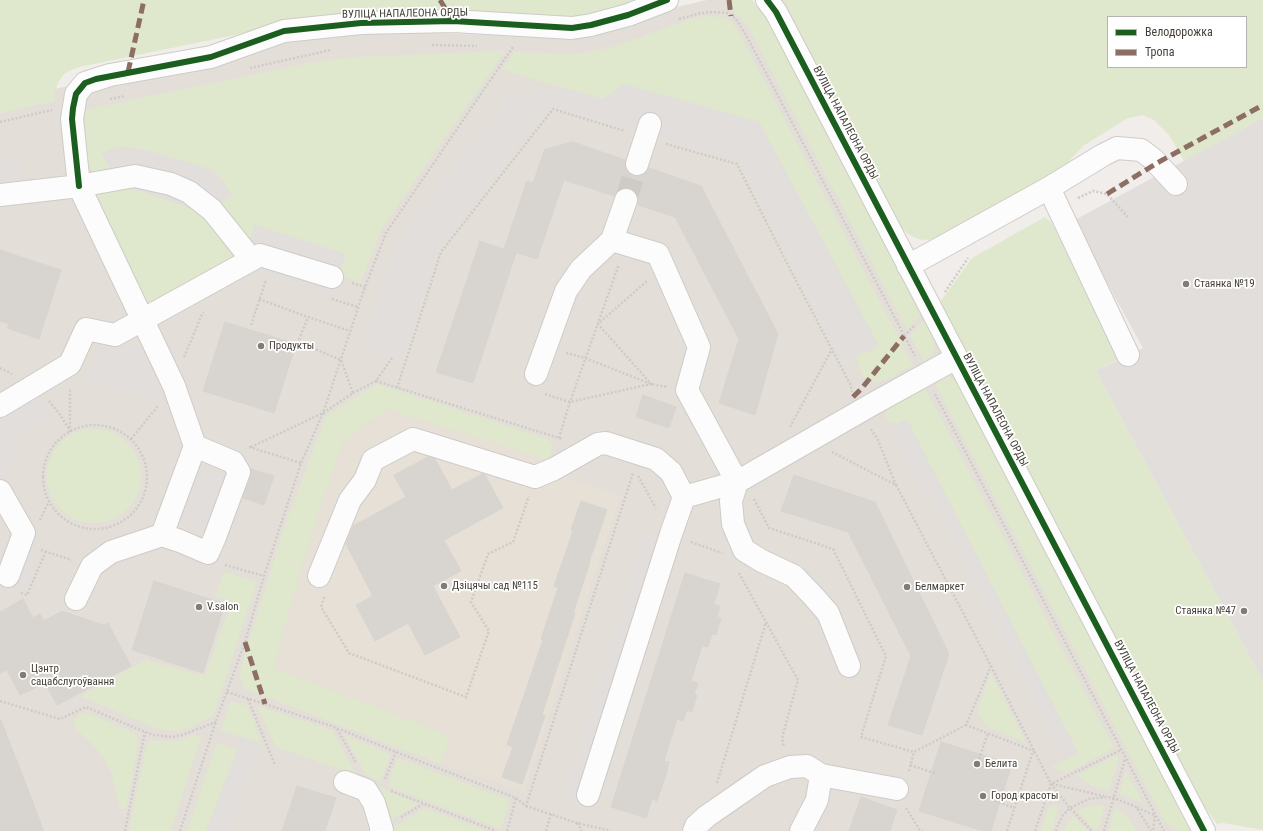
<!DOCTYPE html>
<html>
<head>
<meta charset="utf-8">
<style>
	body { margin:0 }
	#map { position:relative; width:1263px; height:831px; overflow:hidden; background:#f0edea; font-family:"Roboto Condensed",sans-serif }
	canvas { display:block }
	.legend { position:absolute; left:1107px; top:16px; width:140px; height:52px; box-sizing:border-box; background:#fff; border:1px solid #b5b2af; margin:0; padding:5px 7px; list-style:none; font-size:12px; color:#453f37 }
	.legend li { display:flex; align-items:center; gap:8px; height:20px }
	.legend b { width:20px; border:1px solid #b5b2af }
</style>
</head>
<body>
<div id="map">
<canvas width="1263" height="831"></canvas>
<ul class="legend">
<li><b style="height:5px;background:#1b5e20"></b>Велодорожка</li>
<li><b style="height:5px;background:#8d6e63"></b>Тропа</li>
</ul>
</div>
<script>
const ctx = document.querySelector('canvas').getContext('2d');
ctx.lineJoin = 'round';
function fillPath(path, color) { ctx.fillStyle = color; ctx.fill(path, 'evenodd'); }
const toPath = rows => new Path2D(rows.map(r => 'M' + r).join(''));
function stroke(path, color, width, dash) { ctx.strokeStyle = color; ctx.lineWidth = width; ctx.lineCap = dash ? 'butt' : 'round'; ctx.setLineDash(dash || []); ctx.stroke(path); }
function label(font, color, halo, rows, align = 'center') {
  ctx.font = font + ' "Roboto Condensed",sans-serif'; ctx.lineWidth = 3.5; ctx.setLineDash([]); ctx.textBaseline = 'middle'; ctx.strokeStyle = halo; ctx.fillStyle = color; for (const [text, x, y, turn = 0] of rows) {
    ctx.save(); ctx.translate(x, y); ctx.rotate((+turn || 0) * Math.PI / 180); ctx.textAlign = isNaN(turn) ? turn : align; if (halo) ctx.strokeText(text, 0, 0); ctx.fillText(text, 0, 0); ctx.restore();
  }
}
const residential = toPath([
	[707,0,752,0,766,17,1189,825,1191,831,0,831,0,100,304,38,375,31,574,38,649,16,677,7]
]);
const education = toPath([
	[388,409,548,460,560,476,621,495,524,792,441,764,450,736,273,667,320,506,343,442]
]);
const green = toPath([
	[0,0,634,0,609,10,571,17,424,10,398,11,377,12,282,24,235,35,79,67,65,73,59,81,55,91,55,101,0,113],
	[731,0,752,0,766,17,921,314,907,330,751,32,743,20,734,12,731,6],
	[780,0,1263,0,1263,118,1184,161,1169,135,1154,120,1142,115,1126,119,1083,146,1062,169,938,239,925,240,918,239,908,234,899,225],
	[1108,17,1246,17,1246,67,1108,67],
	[711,16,727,19,731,22,737,29,913,365,888,379,877,382,867,379,862,374,856,357,879,346,759,122,603,99,562,88,502,69,515,52,568,54,583,53,614,47,679,23,699,17],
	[505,51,382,228,360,283,339,275,345,254,255,225,249,245,218,206,209,169,159,154,139,149,122,147,102,153,110,168,95,172,90,169,87,164,84,110,324,60,357,57],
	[123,189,142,191,197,211,205,217,233,257,229,265,150,310,92,196,112,190],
	[1045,217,1051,222,1123,357,1096,371,1263,681,1263,830,1223,823,1217,824,1204,806,944,310,941,301,972,258],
	[924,320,935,339,935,347,932,355,924,362,911,337,912,332],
	[942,376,948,376,957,382,1189,825,1190,829,1185,831,1180,831,1172,827,1165,822,932,378],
	[377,384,549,440,553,446,548,460,388,409,343,442,320,506,273,667,450,736,441,764,249,690,243,687,241,680,240,673,242,664,283,531,326,416],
	[923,384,1114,748,1066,773,1051,767,1078,753,907,420,899,424,889,422,885,416,888,404],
	'47 476a47 47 0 1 1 94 0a47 47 0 1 1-94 0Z',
	[224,572,257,582,213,716,190,727,178,731,169,731,157,728,141,722,81,696,146,660,205,676,232,601,215,596],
	[991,674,1026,743,985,725,977,710],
	[230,701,247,706,261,742,221,731],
	[257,706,333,731,356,775,276,747],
	[87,713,133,732,138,737,138,743,126,808,125,809,122,810,120,808,112,774,103,757,95,747,74,727,74,719,76,717,79,715],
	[193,735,201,737,171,831,130,831,131,820,146,748,148,743,151,741,171,741,181,740],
	[345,735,391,755,380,782,366,775],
	[217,743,237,750,206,831,187,831],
	[1117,755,1119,758,1109,791,1090,785,1077,775],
	[397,758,509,800,501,829,388,786],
	[1126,771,1143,803,1119,794],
	[365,781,418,804,387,823],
	[1052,805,1057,806,1058,811,1052,831,1041,831,1048,809],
	[1096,805,1105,806,1098,829,1094,829,1078,812,1084,808],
	[425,808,486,831,398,831,391,829],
	[1115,808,1127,816,1136,831,1110,831,1109,830],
	[1073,816,1087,831,1064,831,1067,824]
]);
const parking = toPath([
	[624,84,759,122,879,346,843,363,739,161,550,106,437,252,402,359,362,348,398,239,509,97,558,86,603,99],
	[1263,118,1263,681,1096,371,1143,348,1073,221],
	[122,147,139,149,159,154,209,169,219,176,232,194,205,217,197,211,142,191,123,189,102,153,111,149],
	[15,158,25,178,0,190,0,162],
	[255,225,346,254,332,295,242,266],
	[102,340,177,357,163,401,85,382],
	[37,396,50,416,20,435,4,479,0,477,0,417],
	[907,419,1078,753,1064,761,892,427],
	[197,466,230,478,211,529,179,517],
	[645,535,678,545,594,808,562,798],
	[13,544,40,554,26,590,0,581],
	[242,739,261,745,227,831,206,831]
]);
const building = toPath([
	[573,142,625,160,625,167,628,173,633,176,640,176,646,173,649,168,701,186,778,334,755,415,719,403,739,339,675,217,638,205,638,197,635,192,630,188,623,188,618,190,614,196,564,180,537,259,504,249,527,181,533,183,545,149,573,142],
	[480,241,516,253,473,383,436,372,480,241],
	[0,250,61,270,39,339,7,328,9,324,0,321,0,250],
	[225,322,296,344,274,413,203,391,225,322],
	[643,395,676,407,669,428,636,417,643,395],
	[428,457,435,459,452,490,482,474,485,475,503,508,444,540,461,571,433,586,460,637,425,655,408,623,375,641,356,605,373,596,346,544,353,526,406,497,394,475,428,457],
	[251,469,274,476,264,505,243,498,251,476,251,469],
	[794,475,875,502,949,654,922,735,888,725,911,656,848,532,781,511,794,475],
	[581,501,607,510,589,562,590,562,573,613,575,613,542,714,545,716,522,784,502,777,513,747,507,745,543,640,541,639,558,588,554,586,573,531,571,530,581,501],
	[685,573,720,584,714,604,720,606,717,617,721,618,716,635,712,634,708,647,702,646,691,681,698,683,694,694,697,695,692,712,687,710,683,721,677,719,664,761,669,762,666,775,657,801,652,799,646,818,611,807,685,573],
	[154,581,225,604,203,673,132,650,154,581],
	[23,599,33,618,40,614,44,621,62,611,103,625,108,623,131,666,57,705,45,683,20,695,7,670,0,673,0,612,23,599],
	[0,720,1,720,44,831,0,831,0,720],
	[941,742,1012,764,991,831,983,831,919,811,941,742],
	[297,786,336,798,325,831,282,831,297,786],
	[861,797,897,810,890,831,849,831,861,797]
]);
const minorTunnel = toPath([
	[626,200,637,164]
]);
const path = toPath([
	[679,19,701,13,714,12,727,13,735,18,738,22,746,35,915,356],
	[432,45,477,46],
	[250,68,331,50],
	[110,99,125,96],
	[0,122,52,110],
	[666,144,737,164,792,273,851,386,852,392],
	[1078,198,1093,191,1107,194,1128,217],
	[352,283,365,287],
	[945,292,968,258],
	[259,299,308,317,350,331],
	[332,299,358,307],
	[251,325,266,280],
	[904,336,915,325],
	[566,353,585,358,651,384,668,387],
	[184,357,203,312],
	[0,368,12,374],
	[376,381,562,439],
	[397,388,441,252,553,109,625,131],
	[353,393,376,381,392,358],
	[545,394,570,402,651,384,598,324,647,281],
	[935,394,1164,831],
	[49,401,61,416,70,431,70,389],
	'43 477a52 52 0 1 1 104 0a52 52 0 1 1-104 0Z',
	[790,427,832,349],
	[871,429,878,440,896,485],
	[559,438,570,402,619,264],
	[131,439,158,406],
	[249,447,301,463],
	[251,447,323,413,353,393,341,360,298,342,308,317],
	[832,452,896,485,991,666,966,725,1034,751],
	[638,476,656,508],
	[754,499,769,528,833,549,886,656,861,737,914,752,966,725],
	[40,520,49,501],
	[691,542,722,553],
	[41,550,72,560],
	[225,565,264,576],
	[739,573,798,680,782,738,784,747],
	[21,593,27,595,46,551],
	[324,597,321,607,349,653,466,697,489,631,471,602,488,554,513,542,529,496],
	[991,666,1051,784,1070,808,1092,831],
	[227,692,265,704,337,728,396,752,516,798,526,806,633,473],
	[248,699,275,765],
	[0,701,60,719,86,707,145,732,154,735,172,737,182,735,216,722],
	[337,729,356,763],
	[979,759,988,733],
	[910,765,937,774],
	[909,771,914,752],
	[385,779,396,752],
	[717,783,766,622],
	[1052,784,1104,796],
	[391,791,496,831],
	[995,801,1015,808],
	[526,806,577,823,611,831],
	[906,808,919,829,923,831],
	[1137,808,1155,815,1153,831],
	[401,817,423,804],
	[577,823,582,831],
	[125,831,145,732],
	[180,831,216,721,245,642,264,576,301,463,323,413,365,287,386,233,513,47],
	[507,831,516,798],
	[546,831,551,814],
	[1007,831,1033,751],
	[1035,831,1051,784,1121,750],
	[1056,831,1058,825,1063,815,1070,808,1089,799,1106,797,1114,798,1136,807,1151,831],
	[1104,831,1125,759]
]);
const minor = toPath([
	[767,0,776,12,1204,831],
	[637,164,650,124],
	[1049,188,1128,355],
	[0,195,79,186,135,176,171,184,189,192,212,210,252,260],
	[612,240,626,200],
	[908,266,1049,188,1103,155,1117,148,1141,150,1153,159,1176,184],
	[536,374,566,291,581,269,612,240,658,254,699,347,687,390,737,482,731,501,733,524,744,550,762,561,794,576,814,597,828,613,849,666],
	[0,406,70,364,86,329,115,335,260,255,332,277],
	[0,491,24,533,8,576],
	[684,497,737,482,871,405,956,358],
	[162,535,195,446,174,386,79,186,72,119,76,94,85,83,110,75,211,57,284,31,361,23,453,21,572,28,591,25,628,15,667,0],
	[319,576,350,500,365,480,373,460,413,439,535,477,554,469,598,444,606,443,656,459,671,472,684,497,671,534,588,795],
	[76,599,92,566,111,552,162,535,180,541,208,553,215,537,239,472,233,462,195,446],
	[345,782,366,790,374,803,382,830,381,831],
	[694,831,696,826,707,816,765,776,790,767,807,766,821,775,897,789],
	[801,831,817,800,821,775]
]);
const quiet = toPath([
	[440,0,453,21],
	[729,0,731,16],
	[128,72,144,0],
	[1107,194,1157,163,1263,105],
	[853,397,862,388,904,336],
	[245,642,265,704]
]);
const cycleway = toPath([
	[767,0,776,12,1204,831],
	[79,186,72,119,73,108,76,94,85,83,96,79,211,57,284,31,361,23,453,21,572,28,591,25,628,15,667,0]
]);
const markers = [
	[1186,284,4,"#817c76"],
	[261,346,4,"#817c76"],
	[444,586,4,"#817c76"],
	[907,587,4,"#817c76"],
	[199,607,4,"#817c76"],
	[1244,611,4,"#817c76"],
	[23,675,4,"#817c76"],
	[977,764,4,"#817c76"],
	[983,796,4,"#817c76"]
];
const streetNames = [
	["ВУЛІЦА НАПАЛЕОНА ОРДЫ",405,14,-1],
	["ВУЛІЦА НАПАЛЕОНА ОРДЫ",845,123,62],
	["ВУЛІЦА НАПАЛЕОНА ОРДЫ",995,410,62],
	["ВУЛІЦА НАПАЛЕОНА ОРДЫ",1146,697,62]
];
const poiNames = [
	["Стаянка №19",1194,284],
	["Продукты",269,346],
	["Дзіцячы сад №115",452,586],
	["Белмаркет",915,587],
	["V.salon",207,607],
	["Стаянка №47",1236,611,"right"],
	["Цэнтр",31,669],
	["сацабслугоўвання",31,682],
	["Белита",985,764],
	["Город красоты",991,796]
];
fillPath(residential, '#e3dfd8');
fillPath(education, '#e6e0d6');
fillPath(green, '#dfe8cc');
fillPath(parking, '#e1dedb');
fillPath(building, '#d8d5d1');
stroke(building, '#d8d4d0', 1);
stroke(minorTunnel, '#cecac6', 22, [22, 11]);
stroke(minor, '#cecbc8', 24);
stroke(path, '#cecbc7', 2.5, [2, 2]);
stroke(minor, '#fdfcfc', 22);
stroke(quiet, '#8d6e63', 5, [10, 5]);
stroke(cycleway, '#1b5e20', 6);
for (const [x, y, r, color] of markers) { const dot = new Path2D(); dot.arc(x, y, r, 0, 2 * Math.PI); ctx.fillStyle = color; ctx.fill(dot); stroke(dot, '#fff', 1.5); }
label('11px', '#453f37', '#fff', streetNames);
label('11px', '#453f37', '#fff', poiNames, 'left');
</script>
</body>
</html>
